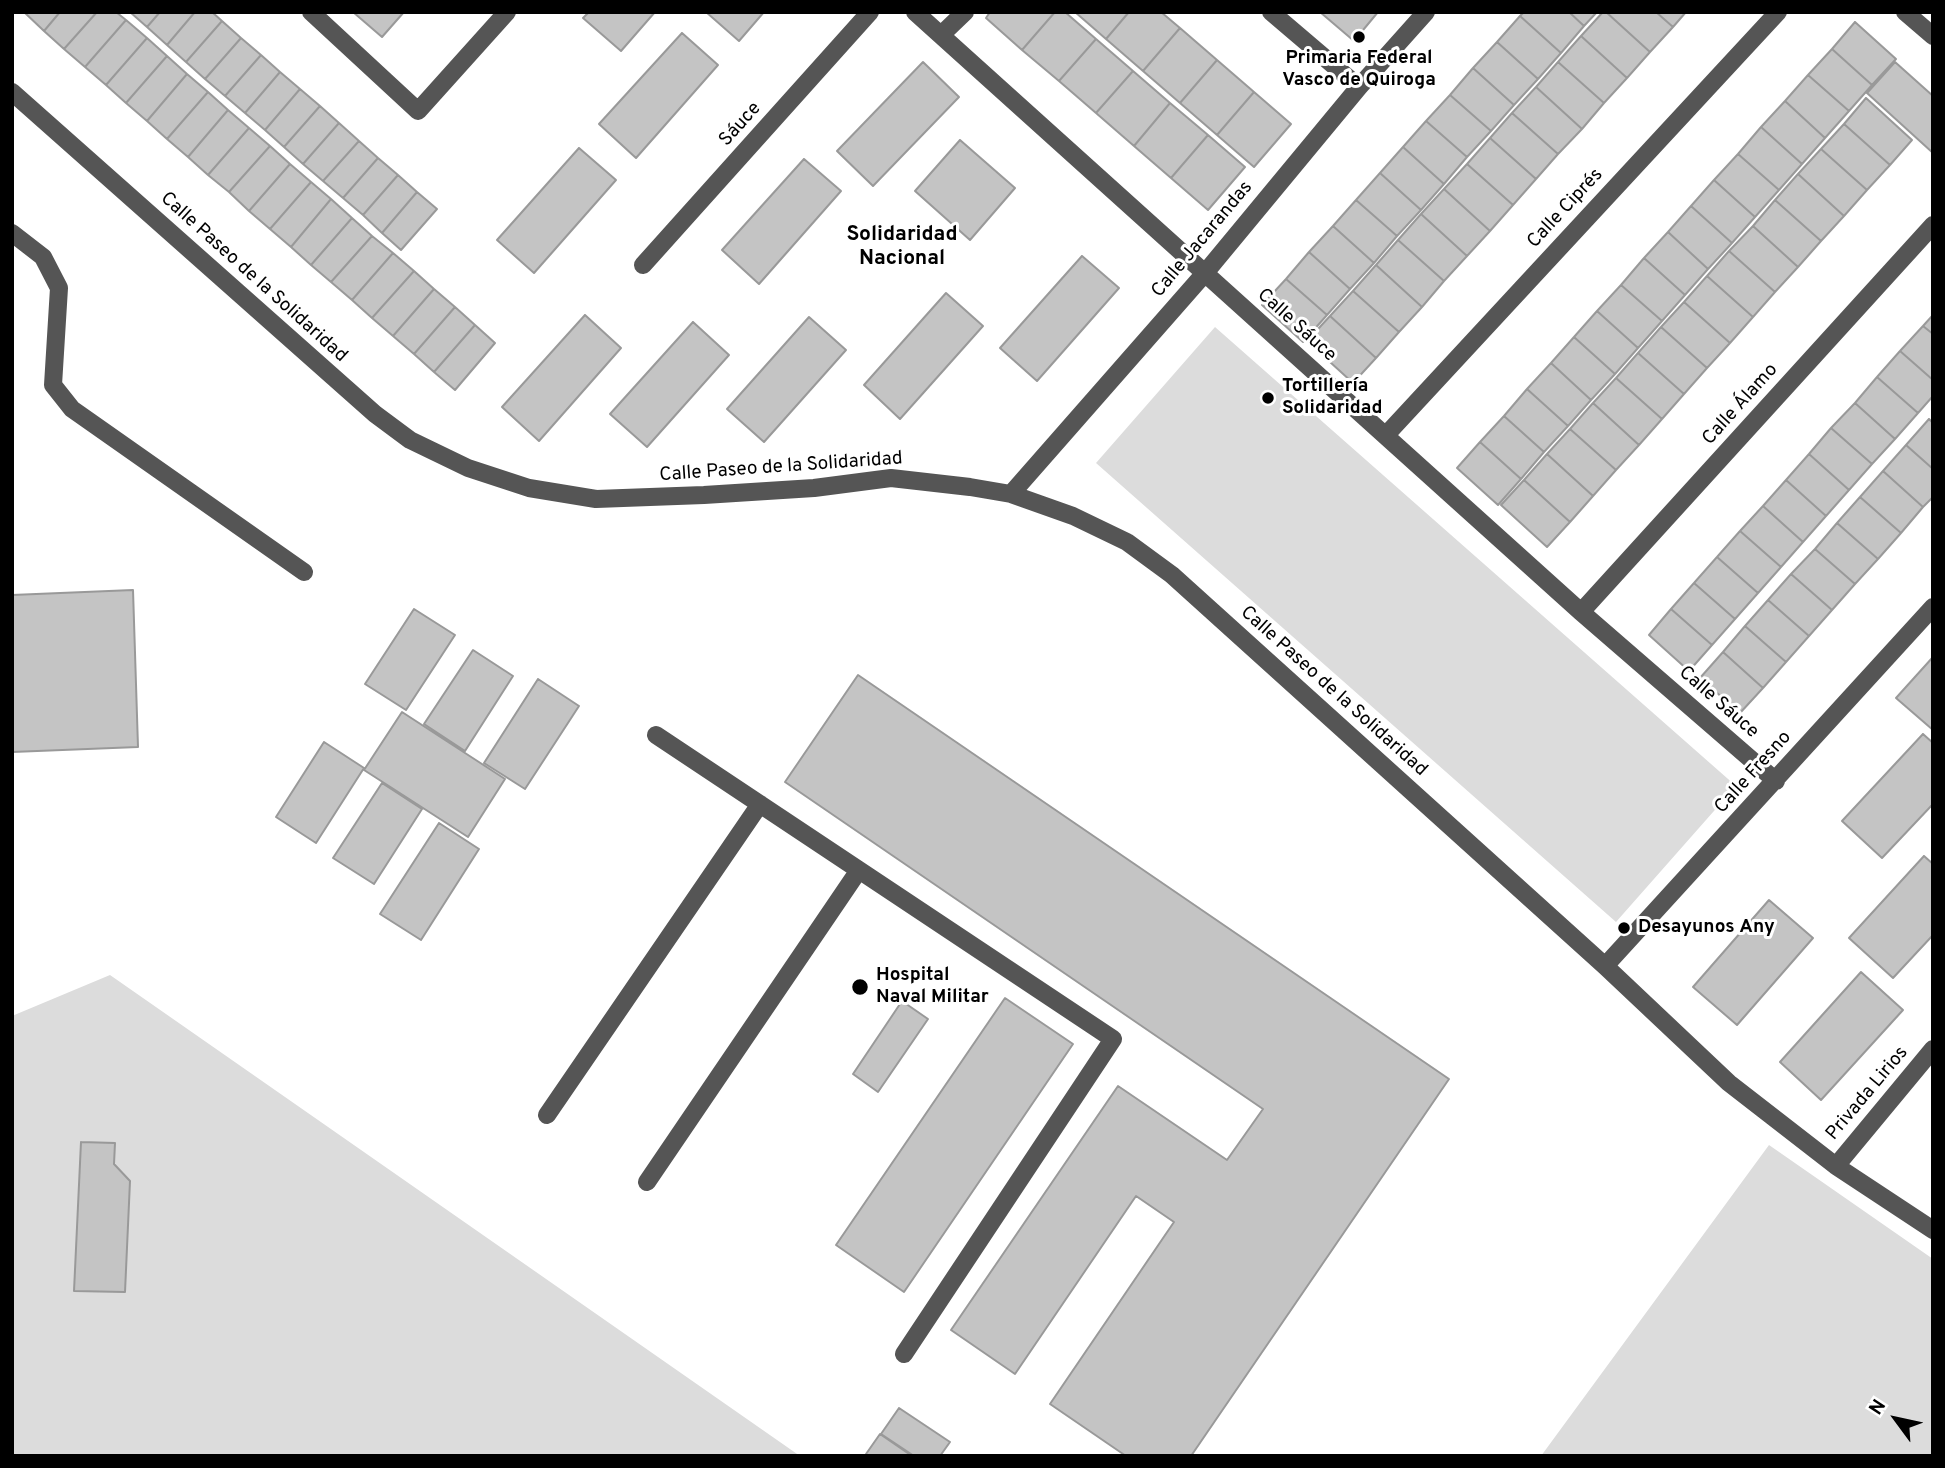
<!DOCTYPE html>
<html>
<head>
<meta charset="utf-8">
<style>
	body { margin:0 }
	#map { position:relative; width:1945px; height:1468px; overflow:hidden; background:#fff; font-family:Overpass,sans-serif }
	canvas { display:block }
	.frame { position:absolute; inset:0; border:14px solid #000; pointer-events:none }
	.north { position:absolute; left:1861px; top:1384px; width:70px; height:70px; -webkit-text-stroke:5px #fff; paint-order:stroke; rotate:303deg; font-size:19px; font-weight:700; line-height:28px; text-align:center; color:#000 }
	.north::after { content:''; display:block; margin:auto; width:24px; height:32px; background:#000; clip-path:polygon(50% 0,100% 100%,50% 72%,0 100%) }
</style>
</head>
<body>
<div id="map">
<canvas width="1945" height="1468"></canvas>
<div class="frame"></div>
<div class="north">N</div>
</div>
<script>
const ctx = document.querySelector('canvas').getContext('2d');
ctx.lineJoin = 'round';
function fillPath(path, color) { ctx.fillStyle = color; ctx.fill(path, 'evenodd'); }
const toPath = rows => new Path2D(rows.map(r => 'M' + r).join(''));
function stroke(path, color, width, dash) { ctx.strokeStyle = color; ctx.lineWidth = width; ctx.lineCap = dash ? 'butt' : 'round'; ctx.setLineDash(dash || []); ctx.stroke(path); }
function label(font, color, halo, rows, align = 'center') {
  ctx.font = font + ' Overpass,sans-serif'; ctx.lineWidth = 6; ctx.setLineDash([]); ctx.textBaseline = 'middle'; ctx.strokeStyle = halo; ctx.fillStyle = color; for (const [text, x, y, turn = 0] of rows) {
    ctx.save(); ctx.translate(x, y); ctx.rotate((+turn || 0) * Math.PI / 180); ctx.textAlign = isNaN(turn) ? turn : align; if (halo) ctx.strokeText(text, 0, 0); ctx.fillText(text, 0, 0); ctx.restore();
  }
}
const green = toPath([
	[1215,327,1736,786,1616,922,1096,463],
	[110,975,800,1456,12,1456,12,1016],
	[1769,1145,1933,1259,1933,1456,1541,1456]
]);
const building = toPath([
	[24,12,60,12,44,31,24,12],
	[60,12,97,12,64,49,44,31,60,12],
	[97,12,116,12,126,20,85,67,64,49,97,12],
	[130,12,160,12,147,27,130,12],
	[160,12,195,12,167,45,147,27,160,12],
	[195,12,212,12,222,21,186,62,167,45,195,12],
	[353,12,404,12,382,37,353,12],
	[589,12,655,12,621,51,583,18,589,12],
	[706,12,764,12,739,41,706,12],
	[990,12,1055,12,1022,50,986,18,990,12],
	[1055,12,1065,12,1096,39,1059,81,1022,50,1055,12],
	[1075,12,1129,12,1106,39,1075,12],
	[1129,12,1161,12,1180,28,1143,71,1106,39,1129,12],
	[1320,12,1378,12,1354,41,1320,12],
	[1524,12,1569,12,1584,26,1561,53,1520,16,1524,12],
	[1569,12,1597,12,1584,26,1569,12],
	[1603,12,1606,12,1650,52,1627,78,1581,36,1603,12],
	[1606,12,1656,12,1673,27,1650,52,1606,12],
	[1656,12,1686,12,1673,27,1656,12],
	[1520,16,1561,53,1538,79,1497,42,1520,16],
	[126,20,147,38,106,85,85,67,126,20],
	[222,21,241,38,205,79,186,62,222,21],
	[1855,22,1896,59,1872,85,1832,49,1855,22],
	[1180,28,1217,60,1180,103,1143,71,1180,28],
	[682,33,718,65,636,158,599,124,682,33],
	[1581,36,1627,78,1604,103,1558,62,1581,36],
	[147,38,167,56,126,103,106,85,147,38],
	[241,38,261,55,225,96,205,79,241,38],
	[1096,39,1133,71,1096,113,1059,81,1096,39],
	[1497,42,1538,79,1514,105,1473,68,1497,42],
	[1832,49,1872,85,1849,111,1808,75,1832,49],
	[261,55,280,72,245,113,225,96,261,55],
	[167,56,187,74,147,121,126,103,167,56],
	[1217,60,1254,92,1217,135,1180,103,1217,60],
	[923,62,959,97,873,186,837,151,923,62],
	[1558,62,1604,103,1582,129,1536,87,1558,62],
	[1895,62,1933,96,1933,153,1867,93,1895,62],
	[1473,68,1514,105,1491,131,1450,95,1473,68],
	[1133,71,1170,103,1134,146,1096,113,1133,71],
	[280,72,300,89,265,130,245,113,280,72],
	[187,74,208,92,167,139,147,121,187,74],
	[1808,75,1849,111,1825,138,1785,101,1808,75],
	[1536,87,1582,129,1558,154,1512,113,1536,87],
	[300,89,320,106,284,147,265,130,300,89],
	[208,92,228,110,188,157,167,139,208,92],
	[1254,92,1291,124,1254,167,1217,135,1254,92],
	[1450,95,1491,131,1467,157,1426,121,1450,95],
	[1866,98,1912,140,1890,165,1844,124,1866,98],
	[1785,101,1825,138,1802,164,1761,127,1785,101],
	[1170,103,1208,135,1171,178,1134,146,1170,103],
	[320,106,339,123,303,164,284,147,320,106],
	[228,110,249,128,208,175,188,157,228,110],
	[1512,113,1558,154,1536,179,1490,138,1512,113],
	[1426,121,1467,157,1444,184,1403,147,1426,121],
	[339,123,359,141,323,181,303,164,339,123],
	[1844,124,1890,165,1867,190,1821,149,1844,124],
	[1761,127,1802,164,1779,190,1738,154,1761,127],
	[249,128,270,146,229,192,208,175,249,128],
	[1208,135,1245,167,1208,210,1171,178,1208,135],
	[1490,138,1536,179,1513,205,1467,164,1490,138],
	[960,140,1015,188,970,240,915,191,960,140],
	[359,141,378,158,343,198,323,181,359,141],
	[270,146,290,164,249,211,229,192,270,146],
	[1403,147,1444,184,1421,210,1380,173,1403,147],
	[579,148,616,180,534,273,497,240,579,148],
	[1821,149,1867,190,1844,216,1798,174,1821,149],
	[1738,154,1779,190,1755,217,1714,180,1738,154],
	[378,158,398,175,363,215,343,198,378,158],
	[804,159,841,191,759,284,722,250,804,159],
	[290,164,311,182,270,229,249,211,290,164],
	[1467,164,1513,205,1490,231,1444,189,1467,164],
	[1380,173,1421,210,1397,236,1356,200,1380,173],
	[1798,174,1844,216,1821,241,1775,200,1798,174],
	[398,175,417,192,382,233,363,215,398,175],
	[1714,180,1755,217,1732,243,1691,206,1714,180],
	[311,182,331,199,291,247,270,229,311,182],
	[1444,189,1490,231,1467,256,1421,214,1444,189],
	[417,192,437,209,401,250,382,233,417,192],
	[331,199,352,218,311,265,291,247,331,199],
	[1356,200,1397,236,1374,263,1333,226,1356,200],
	[1775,200,1821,241,1798,267,1753,226,1775,200],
	[1691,206,1732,243,1708,269,1668,232,1691,206],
	[1421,214,1467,256,1444,281,1398,240,1421,214],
	[352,218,372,236,331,282,311,265,352,218],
	[1333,226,1374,263,1350,289,1309,252,1333,226],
	[1753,226,1798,267,1775,292,1729,251,1753,226],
	[1668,232,1708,269,1685,295,1644,258,1668,232],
	[372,236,393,253,352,300,331,282,372,236],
	[1398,240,1444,281,1422,307,1376,265,1398,240],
	[1729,251,1775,292,1753,317,1707,276,1729,251],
	[1309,252,1350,289,1327,315,1286,279,1309,252],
	[393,253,414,271,372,318,352,300,393,253],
	[1082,256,1119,288,1037,381,1000,348,1082,256],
	[1644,258,1685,295,1662,321,1621,285,1644,258],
	[1376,265,1422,307,1399,332,1353,291,1376,265],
	[414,271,434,289,393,336,372,318,414,271],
	[1707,276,1753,317,1730,343,1684,302,1707,276],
	[1286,279,1327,315,1303,342,1262,305,1286,279],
	[1621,285,1662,321,1638,348,1597,311,1621,285],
	[434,289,455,307,414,354,393,336,434,289],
	[1353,291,1399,332,1376,358,1330,316,1353,291],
	[946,293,983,326,900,419,864,385,946,293],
	[1684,302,1730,343,1707,368,1661,327,1684,302],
	[455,307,475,325,434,372,414,354,455,307],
	[1597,311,1638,348,1615,374,1574,337,1597,311],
	[585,315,621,348,539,441,502,407,585,315],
	[1933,315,1933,334,1923,326,1933,315],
	[1330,316,1376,358,1353,383,1307,341,1330,316],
	[809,317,846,350,764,442,727,409,809,317],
	[693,322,729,355,647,447,610,414,693,322],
	[475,325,495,343,455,390,434,372,475,325],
	[1923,326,1933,334,1933,380,1900,351,1923,326],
	[1661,327,1707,368,1684,394,1638,353,1661,327],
	[1574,337,1615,374,1591,400,1551,363,1574,337],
	[1900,351,1933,380,1933,396,1918,413,1877,377,1900,351],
	[1638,353,1684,394,1662,419,1616,378,1638,353],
	[1551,363,1591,400,1568,426,1527,389,1551,363],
	[1877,377,1918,413,1895,439,1855,403,1877,377],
	[1616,378,1662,419,1639,445,1593,403,1616,378],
	[1527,389,1568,426,1544,452,1504,416,1527,389],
	[1593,403,1639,445,1616,470,1570,429,1593,403],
	[1855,403,1895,439,1872,464,1831,428,1855,403],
	[1504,416,1544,452,1521,479,1480,442,1504,416],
	[1929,419,1933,423,1933,469,1906,445,1929,419],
	[1831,428,1872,464,1849,490,1809,454,1831,428],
	[1570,429,1616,470,1593,496,1547,454,1570,429],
	[1480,442,1521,479,1498,505,1457,468,1480,442],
	[1906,445,1933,469,1933,497,1923,507,1883,471,1906,445],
	[1547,454,1593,496,1570,522,1524,480,1547,454],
	[1809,454,1849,490,1826,516,1786,480,1809,454],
	[1883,471,1923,507,1901,533,1860,497,1883,471],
	[1524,480,1570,522,1547,547,1501,505,1524,480],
	[1786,480,1826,516,1803,542,1763,506,1786,480],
	[1860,497,1901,533,1878,559,1837,523,1860,497],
	[1763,506,1803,542,1781,567,1740,531,1763,506],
	[1837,523,1878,559,1855,584,1815,549,1837,523],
	[1740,531,1781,567,1758,593,1717,557,1740,531],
	[1815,549,1855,584,1832,610,1791,574,1815,549],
	[1717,557,1758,593,1735,619,1694,583,1717,557],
	[1791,574,1832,610,1809,636,1768,600,1791,574],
	[1694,583,1735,619,1712,645,1671,609,1694,583],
	[133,590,138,747,12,752,12,595,133,590],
	[1768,600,1809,636,1786,662,1745,626,1768,600],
	[414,609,455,635,406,710,365,684,414,609],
	[1671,609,1712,645,1689,671,1649,635,1671,609],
	[1745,626,1786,662,1763,688,1723,652,1745,626],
	[473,650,513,676,465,751,424,724,473,650],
	[1723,652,1763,688,1740,713,1700,678,1723,652],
	[1933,657,1933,730,1896,698,1933,657],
	[858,675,1449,1079,1191,1456,1126,1456,1050,1404,1174,1222,1136,1196,1015,1374,951,1330,1118,1086,1227,1160,1263,1109,785,782,858,675],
	[538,679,579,706,525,789,484,763,538,679],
	[402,712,505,779,468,837,364,770,402,712],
	[1923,734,1933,743,1933,804,1882,858,1842,821,1923,734],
	[324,742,364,768,316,843,276,817,324,742],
	[382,783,422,809,374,884,333,858,382,783],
	[439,823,479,849,421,940,380,914,439,823],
	[1924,856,1933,864,1933,935,1893,978,1849,938,1924,856],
	[1769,900,1813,938,1737,1025,1693,987,1769,900],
	[1861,972,1903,1010,1821,1100,1780,1062,1861,972],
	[1005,998,1073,1044,904,1292,836,1245,1005,998],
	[902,1001,928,1019,878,1092,853,1074,902,1001],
	[81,1142,115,1143,114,1164,130,1181,125,1292,74,1291,81,1142],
	[899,1408,950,1442,940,1456,914,1456,881,1434,899,1408],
	[880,1434,912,1456,869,1456,866,1454,880,1434]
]);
const minor = toPath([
	[311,12,418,111,507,12],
	[915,12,1581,612,1776,781],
	[1271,12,1359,87],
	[1905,12,1933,36],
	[941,35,965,12],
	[12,92,375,414,410,440,468,468,529,488,596,499,704,495,814,488,891,478,970,487,1011,494,1073,516,1127,542,1172,575,1605,966,1729,1083,1836,1166,1933,1230],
	[12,233,43,257,59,288,53,385,72,409,304,572],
	[643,265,870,12],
	[1386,435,1778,12],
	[1011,494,1205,273,1359,87,1426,12],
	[1581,612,1933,225],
	[656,735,1113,1039,904,1354],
	[1605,966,1933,607],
	[547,1115,760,804],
	[1836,1166,1933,1049],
	[647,1182,859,870]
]);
const markers = [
	[1359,37,7,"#000"],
	[1268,398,7,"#000"],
	[1624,928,7,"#000"],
	[860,987,9,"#000"]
];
const poiNames = [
	["Primaria Federal",1359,59,"center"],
	["Vasco de Quiroga",1359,81,"center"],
	["Tortillería",1282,387],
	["Solidaridad",1282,409],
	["Desayunos Any",1638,928],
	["Hospital",876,976],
	["Naval Militar",876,998]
];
const streetNames = [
	["Sáuce",741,125,-48],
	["Calle Ciprés",1566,209,-47],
	["Calle Jacarandas",1203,240,-50],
	["Calle Paseo de la Solidaridad",253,278,42],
	["Calle Sáuce",1296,326,42],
	["Calle Álamo",1741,405,-48],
	["Calle Paseo de la Solidaridad",781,468,-4],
	["Calle Paseo de la Solidaridad",1333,692,42],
	["Calle Sáuce",1718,703,41],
	["Calle Fresno",1754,773,-48],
	["Privada Lirios",1868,1094,-50]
];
const neighbourhoodNames = [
	["Solidaridad",902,236],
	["Nacional",902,260]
];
fillPath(green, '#dcdcdc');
fillPath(building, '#c4c4c4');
stroke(building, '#999', 2);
stroke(minor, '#555', 18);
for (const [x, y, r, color] of markers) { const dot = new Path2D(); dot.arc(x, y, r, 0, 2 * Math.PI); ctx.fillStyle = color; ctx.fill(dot); stroke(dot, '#fff', 2.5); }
label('bold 19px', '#000', '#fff', poiNames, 'left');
label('19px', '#000', '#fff', streetNames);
label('bold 21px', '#000', '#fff', neighbourhoodNames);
</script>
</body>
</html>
